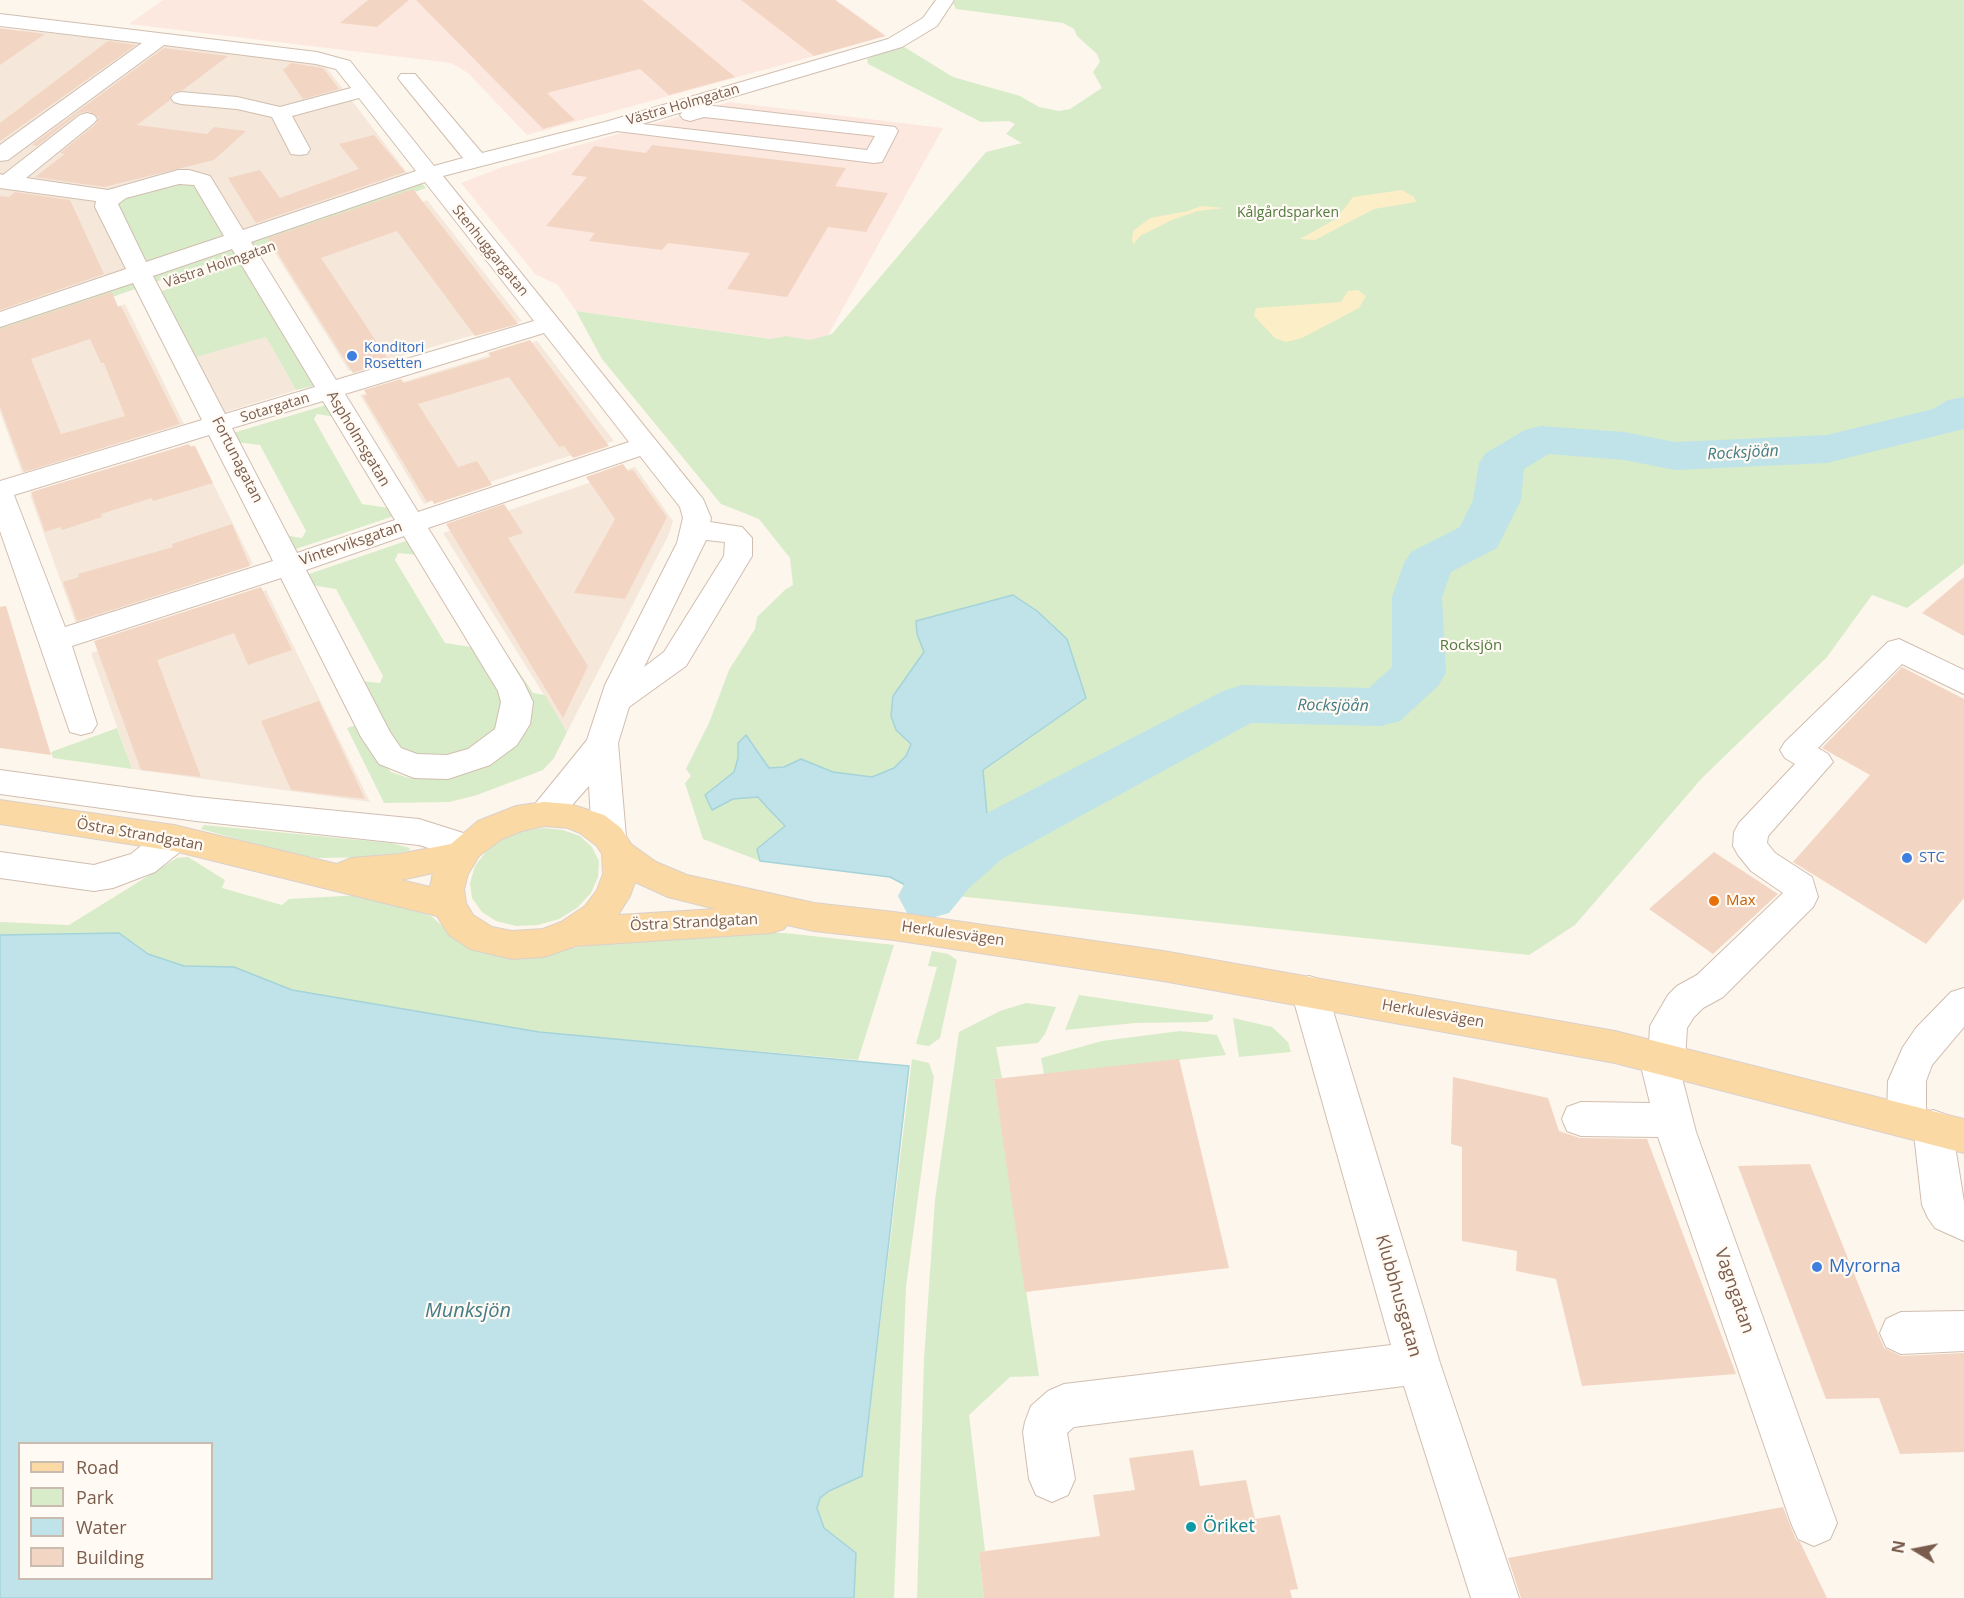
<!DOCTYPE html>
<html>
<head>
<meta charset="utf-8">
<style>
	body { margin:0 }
	#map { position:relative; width:1964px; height:1598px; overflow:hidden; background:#fdf6ec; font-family:"Open Sans",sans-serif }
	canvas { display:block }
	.legend { position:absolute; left:18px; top:1442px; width:195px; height:138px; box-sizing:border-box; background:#fffaf3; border:2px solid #cabbb1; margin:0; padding:8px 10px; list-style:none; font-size:18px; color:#7a5c4d }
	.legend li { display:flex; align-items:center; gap:12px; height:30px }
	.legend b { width:30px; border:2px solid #cabbb1 }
	.north { position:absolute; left:1886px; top:1520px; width:60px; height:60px; -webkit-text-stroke:4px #fffaf3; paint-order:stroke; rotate:280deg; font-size:16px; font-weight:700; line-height:24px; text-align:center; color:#7a5c4d }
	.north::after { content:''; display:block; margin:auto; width:21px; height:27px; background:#7a5c4d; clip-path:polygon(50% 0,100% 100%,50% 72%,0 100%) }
</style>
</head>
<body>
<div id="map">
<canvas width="1964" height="1598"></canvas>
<ul class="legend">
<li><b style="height:8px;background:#fbd9a5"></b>Road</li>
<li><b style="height:16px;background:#d8ecc9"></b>Park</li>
<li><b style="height:16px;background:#bfe3e8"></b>Water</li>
<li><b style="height:16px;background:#f3d5c3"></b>Building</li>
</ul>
<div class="north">N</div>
</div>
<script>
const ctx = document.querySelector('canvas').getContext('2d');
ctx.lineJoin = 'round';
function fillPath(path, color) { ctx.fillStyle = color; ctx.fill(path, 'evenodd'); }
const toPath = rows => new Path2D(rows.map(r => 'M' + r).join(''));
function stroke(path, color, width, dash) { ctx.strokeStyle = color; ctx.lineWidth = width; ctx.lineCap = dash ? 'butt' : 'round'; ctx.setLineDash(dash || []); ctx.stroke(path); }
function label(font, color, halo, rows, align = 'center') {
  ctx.font = font + ' "Open Sans",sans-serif'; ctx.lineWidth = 4.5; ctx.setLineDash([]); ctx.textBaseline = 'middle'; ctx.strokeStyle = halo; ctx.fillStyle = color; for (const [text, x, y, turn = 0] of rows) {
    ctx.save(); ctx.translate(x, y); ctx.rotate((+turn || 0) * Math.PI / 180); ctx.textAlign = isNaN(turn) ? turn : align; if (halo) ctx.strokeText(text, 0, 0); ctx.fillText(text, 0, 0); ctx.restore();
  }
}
const residential = toPath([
	[22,30,323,63,408,174,0,314,0,45],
	[427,200,522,321,349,371,275,253],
	[125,304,184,424,22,473,0,412,0,347],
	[266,337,296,390,222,413,193,358],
	[537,341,614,441,424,504,360,395],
	[194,445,253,564,76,624,30,495],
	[635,467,673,521,669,534,567,732,443,533],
	[266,590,370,802,132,769,91,653]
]);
const commercial = toPath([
	[163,0,836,0,887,36,527,135,468,73,451,63,129,24],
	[729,102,943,128,822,346,576,311,558,285,535,274,461,183,503,167]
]);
const green = toPath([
	[956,0,1964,0,1964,564,1907,608,1872,595,1827,657,1702,778,1575,925,1529,955,957,896,990,848,773,812,785,826,757,849,760,861,703,839,685,783,691,776,686,769,709,723,729,670,755,629,757,617,786,589,793,585,790,558,759,519,721,504,602,359,576,311,771,339,786,336,810,340,832,334,986,152,1022,143,1006,134,1015,124,1009,121,981,122,868,64,867,59,901,45,953,77,1020,96,1039,107,1059,111,1070,109,1102,88,1093,72,1100,62,1097,54,1077,36,1074,29,1063,23,956,9,953,3],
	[419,180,426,188,0,336,0,324],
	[177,181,193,182,226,234,143,264,117,202,123,196],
	[243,262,314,381,313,386,296,390,266,337,193,358,159,292],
	[326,405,336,417,317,414,314,419,362,504,389,508,394,516,293,550,284,535,302,538,306,531,260,445,236,442,233,433],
	[406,541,411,545,417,555,398,553,395,560,445,643,471,647,504,702,499,728,465,754,424,758,397,747,360,681,380,683,383,676,336,589,311,585,306,575],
	[513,663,533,693,545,695,567,732,554,758,543,770,477,795,449,802,384,803,347,728,356,725,380,762,391,772,409,778,432,779,471,772,510,751,522,738,529,724,510,667],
	[117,728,132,769,53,758,51,752],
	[204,825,391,843,410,848,409,851,378,857,318,858,285,852,201,829],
	[543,828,563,830,580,836,592,847,599,861,598,877,591,893,577,908,559,919,538,925,516,926,496,921,482,912,472,898,470,883,475,866,486,852,502,840,522,831],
	[188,857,225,880,222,888,282,905,289,899,361,895,431,916,446,929,542,953,621,940,708,933,785,933,894,945,858,1060,539,1032,292,990,234,967,184,966,148,954,119,933,0,935,0,922,69,925,177,858],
	[932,951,948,954,957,960,940,1038,929,1046,916,1044,937,967,928,966],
	[1079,995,1213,1015,1213,1019,1207,1022,1135,1023,1065,1030],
	[1026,1003,1056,1007,1045,1034,1038,1043,996,1047,1002,1078,994,1079,1039,1376,1010,1377,969,1415,985,1551,979,1552,984,1598,917,1598,924,1359,935,1200,959,1032,1000,1011],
	[1233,1018,1272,1027,1288,1042,1291,1052,1239,1057],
	[1180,1031,1217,1035,1226,1055,1044,1074,1041,1058,1102,1041],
	[912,1059,929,1063,934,1077,906,1287,894,1598,854,1598,856,1553,824,1528,817,1508,820,1498,829,1491,862,1476]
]);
const sand = toPath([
	[1402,190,1414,197,1416,202,1374,209,1315,240,1300,239,1336,219,1353,197],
	[1201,206,1224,208,1198,211,1172,220,1140,236,1134,244,1132,240,1133,231,1150,218,1188,211],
	[1358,290,1366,296,1359,308,1302,338,1286,342,1275,338,1254,316,1256,308,1341,302,1348,291]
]);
const water = toPath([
	[1013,595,1037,611,1067,639,1086,698,983,770,990,848,957,899,909,893,911,888,890,877,760,861,757,849,785,826,765,805,758,797,733,799,712,810,705,795,734,772,738,758,738,743,746,735,769,768,784,767,801,759,833,772,872,777,894,768,906,756,911,744,896,730,891,716,893,696,924,652,917,634,916,621,1013,595],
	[119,933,148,954,184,966,234,967,292,990,539,1032,909,1066,862,1476,829,1491,820,1498,817,1508,824,1528,856,1553,854,1598,0,1598,0,935,119,933],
	[20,1444,212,1444,212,1578,20,1578,20,1444]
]);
const river = toPath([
	[1964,397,1964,429,1827,463,1675,470,1624,460,1549,454,1524,469,1521,500,1497,548,1451,572,1442,597,1446,673,1438,686,1400,721,1381,726,1251,723,1002,859,970,887,949,913,928,919,907,913,898,896,907,879,928,855,960,827,1223,691,1242,685,1369,688,1392,667,1392,597,1404,563,1411,552,1460,527,1473,500,1479,463,1486,453,1525,430,1541,426,1624,432,1675,442,1827,435,1933,409,1948,400,1964,397]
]);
const building = toPath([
	[368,0,409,0,377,27,340,23],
	[416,0,642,0,735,77,669,95,640,69,547,93,575,120,543,129],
	[741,0,835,0,885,36,814,56],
	[0,28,45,34,0,65],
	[108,41,136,45,0,141,0,123],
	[164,48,228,56,183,90,172,93,170,100,137,125,207,134,214,127,246,131,214,160,104,187,35,177,65,154,60,153,95,125,99,118,88,111,79,113,37,146,32,145],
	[291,63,323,68,339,89,303,99,283,70],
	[374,135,405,172,256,223,228,178,260,170,280,198,359,169,339,144],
	[652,145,846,168,835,186,888,193,866,232,828,227,787,297,727,289,750,253,668,243,662,250,589,241,595,233,546,226,587,177,571,175,594,146,646,153],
	[413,189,518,324,475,336,397,231,321,258,390,362,353,373,268,238],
	[15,192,70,200,104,274,0,310,0,196,9,197],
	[112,292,118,307,121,306,180,424,24,472,0,407,0,329],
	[90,339,101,363,104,363,125,416,61,434,31,359],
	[530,340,609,446,573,458,564,446,559,447,509,377,418,404,458,467,477,461,492,485,434,504,432,500,427,502,363,396,367,395,364,390,401,379,404,383,491,357,488,353],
	[189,444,191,447,195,446,213,483,153,501,152,498,101,514,102,517,62,530,60,527,45,532,31,492],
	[623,464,628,471,633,470,667,517,625,599,574,593,615,519,586,477],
	[504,504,523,533,508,538,588,666,563,718,446,524],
	[232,524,250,566,77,621,63,582,79,577,78,574,173,547,172,544],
	[1964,577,1964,636,1922,613],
	[261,587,292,650,248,665,234,633,157,660,201,777,141,770,94,641],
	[6,606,51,755,0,748,0,607],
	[1902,667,1964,699,1964,898,1926,944,1793,862,1870,775,1822,748],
	[319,701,365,799,291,790,261,721],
	[1714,852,1778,894,1713,954,1649,909],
	[1179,1059,1229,1268,1025,1292,994,1079],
	[1453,1077,1548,1098,1559,1131,1580,1138,1647,1139,1736,1374,1582,1386,1556,1279,1516,1271,1517,1251,1462,1241,1462,1147,1451,1144],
	[1810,1164,1884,1348,1901,1356,1964,1353,1964,1452,1900,1454,1879,1398,1826,1399,1738,1166],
	[1193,1450,1200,1486,1246,1480,1255,1519,1280,1515,1298,1589,1290,1590,1292,1598,984,1598,979,1552,1100,1536,1093,1495,1135,1490,1129,1458],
	[1783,1507,1796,1540,1800,1542,1827,1598,1521,1598,1508,1558]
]);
const minor = toPath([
	[936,0,954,0,937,26,902,47,705,105,895,127,898,131,882,162,874,163,617,131,443,176,703,499,711,518,710,522,742,527,752,538,752,556,686,666,629,707,618,743,626,837,621,846,609,850,597,846,592,837,589,786,556,823,544,826,532,823,527,814,587,740,605,685,677,543,683,518,680,507,640,456,428,528,524,683,533,702,530,724,517,745,490,765,448,779,414,778,379,764,361,737,281,578,72,646,97,724,92,732,81,735,70,732,0,531,0,481,202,420,133,283,0,327,0,312,126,269,95,207,96,201,0,188,0,174,3,175,80,115,87,113,94,115,97,119,94,123,26,178,108,190,178,170,189,170,210,176,243,230,416,171,359,98,292,116,310,149,307,154,299,155,291,154,272,117,237,109,181,104,174,102,171,98,174,94,181,92,237,97,280,107,351,88,336,69,316,64,164,45,8,160,0,161,0,145,142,43,0,26,0,14,317,52,350,61,434,166,463,158,401,82,398,78,401,74,415,74,482,153,605,122,888,39,923,18,936,0],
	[682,112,680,115,683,119,690,121,704,117,875,136,867,150,642,124,682,112],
	[425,182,534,321,336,380,251,242,425,182],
	[179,184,194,185,224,236,146,262,118,204,126,198,179,184],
	[232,249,315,387,225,414,153,276,232,249],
	[544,333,629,442,418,512,345,394,544,333],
	[323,401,395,520,297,553,232,428,323,401],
	[209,435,273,561,65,627,14,495,209,435],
	[404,536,498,691,501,702,495,729,468,749,447,755,417,754,401,748,390,732,306,570,404,536],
	[706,540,725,542,724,556,664,652,644,667,706,540],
	[1899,639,1964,670,1964,694,1902,664,1818,748,1828,754,1833,762,1768,836,1767,843,1775,853,1812,877,1818,897,1813,907,1723,997,1703,1008,1694,1017,1687,1028,1685,1060,1680,1070,1696,1132,1837,1523,1830,1539,1814,1546,1798,1539,1791,1523,1658,1137,1581,1136,1567,1131,1562,1119,1567,1107,1581,1102,1650,1103,1639,1058,1645,1047,1649,1045,1650,1026,1668,995,1677,986,1697,975,1783,893,1751,871,1738,855,1733,846,1734,832,1739,823,1795,764,1785,758,1780,750,1785,742,1888,642,1899,639],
	[0,770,196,797,419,819,479,838,484,847,479,856,467,860,419,845,196,821,0,794,0,770],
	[174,825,186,829,191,838,186,847,155,872,113,888,94,891,0,878,0,852,94,865,131,854,162,829,174,825],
	[1309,976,1322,980,1327,991,1440,1363,1519,1598,1471,1598,1404,1386,1074,1427,1067,1433,1075,1479,1068,1495,1052,1502,1036,1495,1029,1479,1023,1432,1025,1422,1031,1406,1048,1391,1064,1384,1391,1345,1291,991,1296,980,1309,976],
	[1964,988,1964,1027,1932,1065,1926,1081,1926,1113,1933,1110,1947,1115,1952,1127,1964,1202,1964,1241,1935,1228,1928,1218,1922,1205,1914,1134,1906,1137,1892,1132,1887,1120,1888,1081,1903,1047,1916,1028,1951,992,1964,988],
	[1964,1311,1964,1351,1901,1354,1886,1347,1880,1333,1886,1319,1901,1312,1964,1311]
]);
const major = toPath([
	[0,800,174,825,337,864,351,858,399,854,451,844,478,821,516,806,544,802,570,804,604,815,621,828,631,844,656,862,687,875,814,903,894,912,1163,951,1615,1031,1964,1119,1964,1153,1615,1063,1163,981,894,940,814,931,787,925,784,929,772,933,576,946,544,957,512,959,470,949,449,935,437,916,174,851,0,824,0,800],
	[544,826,568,828,580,833,597,846,602,854,603,874,597,890,585,906,561,922,543,929,512,931,492,927,473,915,466,903,464,889,468,874,479,856,502,839,522,831,544,826],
	[433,873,430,887,401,880,433,873],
	[635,882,668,897,716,909,618,915,630,896,635,882]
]);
const markers = [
	[352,356,6,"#3f7fe0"],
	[1907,858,6,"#3f7fe0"],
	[1714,901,6,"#e8710a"],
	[1817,1267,6,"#3f7fe0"],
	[1191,1527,6,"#0f9aa8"]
];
const farStreetnames = [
	["Västra Holmgatan",683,105,-16],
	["Stenhuggargatan",490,251,51],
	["Västra Holmgatan",220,265,-19],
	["Sotargatan",275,408,-17]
];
const farParknames = [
	["Kålgårdsparken",1288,213]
];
const farShopnames = [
	["Konditori",364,348],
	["Rosetten",364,364]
];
const streetNames = [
	["Aspholmsgatan",358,439,59],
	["Fortunagatan",237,460,63],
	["Vinterviksgatan",351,544,-19],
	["Östra Strandgatan",140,835,10],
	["Östra Strandgatan",694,923,-3],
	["Herkulesvägen",953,934,8],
	["Herkulesvägen",1433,1014,10]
];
const parkNames = [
	["Rocksjön",1471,646]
];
const shopNames = [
	["STC",1919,858]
];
const foodNames = [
	["Max",1726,901]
];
const waterNames = [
	["Rocksjöån",1743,453,-3],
	["Rocksjöån",1333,706,1]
];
const nearShopnames = [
	["Myrorna",1829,1267]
];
const nearStreetnames = [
	["Vagngatan",1734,1291,71],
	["Klubbhusgatan",1398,1296,74]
];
const nearCulturenames = [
	["Öriket",1203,1527]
];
const nearWaternames = [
	["Munksjön",468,1311]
];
fillPath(residential, '#f5e8da');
fillPath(commercial, '#fde8e0');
fillPath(green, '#d8ecc9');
fillPath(sand, '#fcefc7');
fillPath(water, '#bfe3e8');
stroke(water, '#a5d3da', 1.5);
fillPath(river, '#bfe3e8');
fillPath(building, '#f3d5c3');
stroke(minor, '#d1beb0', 2);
stroke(major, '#dad1cd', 2);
fillPath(minor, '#fff');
fillPath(major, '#fbd9a5');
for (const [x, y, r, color] of markers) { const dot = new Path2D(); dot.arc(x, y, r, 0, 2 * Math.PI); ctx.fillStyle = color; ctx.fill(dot); stroke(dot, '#fffaf3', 2); }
label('14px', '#7a5c4d', '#fffaf3', farStreetnames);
label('14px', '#537a41', '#fffaf3', farParknames);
label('14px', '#366cbe', '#fffaf3', farShopnames, 'left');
label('15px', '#7a5c4d', '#fffaf3', streetNames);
label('15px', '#537a41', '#fffaf3', parkNames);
label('15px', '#366cbe', '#fffaf3', shopNames, 'left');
label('15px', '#c56008', '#fffaf3', foodNames, 'left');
label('italic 16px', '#437c86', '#fffaf3', waterNames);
label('18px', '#366cbe', '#fffaf3', nearShopnames, 'left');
label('18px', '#7a5c4d', '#fffaf3', nearStreetnames);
label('18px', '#0d838f', '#fffaf3', nearCulturenames, 'left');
label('italic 20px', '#437c86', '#fffaf3', nearWaternames);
</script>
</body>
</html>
